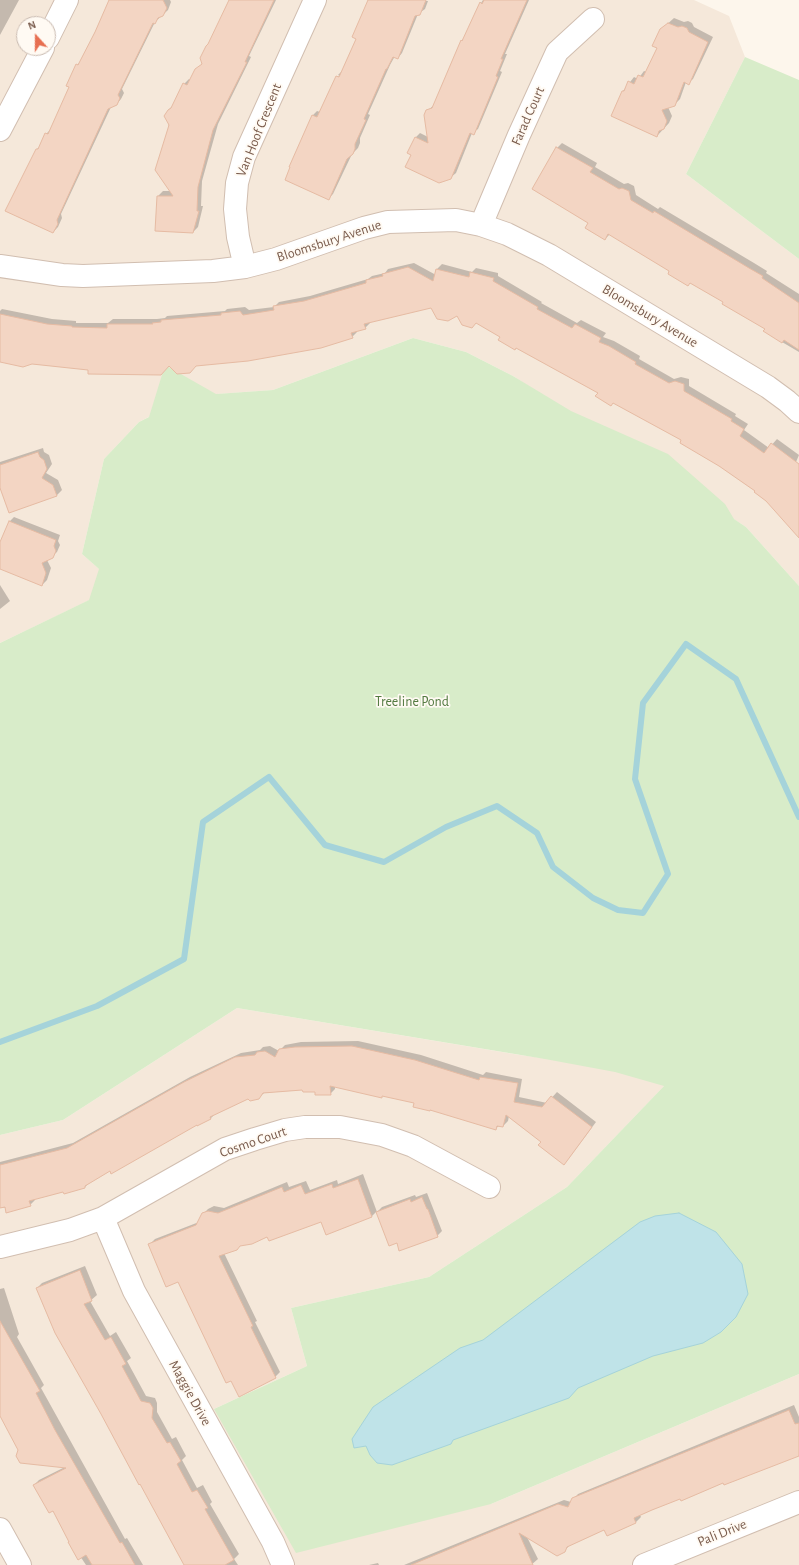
<!DOCTYPE html>
<html>
<head>
<meta charset="utf-8">
<style>
	body { margin:0 }
	#map { position:relative; width:799px; height:1565px; overflow:hidden; background:#fdf6ec; font-family:"Alegreya Sans",sans-serif }
	canvas { display:block }
	.north { position:absolute; left:16px; top:16px; width:40px; height:40px; box-sizing:border-box; background:#fffaf3; border:1px solid #cabbb1; border-radius:50%; rotate:339deg; font-size:11px; font-weight:700; line-height:16px; text-align:center; color:#7a5c4d }
	.north::after { content:''; display:block; margin:auto; width:14px; height:18px; background:#e76f51; clip-path:polygon(50% 0,100% 100%,50% 72%,0 100%) }
</style>
</head>
<body>
<div id="map">
<canvas width="799" height="1565"></canvas>
<div class="north">N</div>
</div>
<script>
const ctx = document.querySelector('canvas').getContext('2d');
ctx.lineJoin = 'round';
function fillPath(path, color) { ctx.fillStyle = color; ctx.fill(path, 'evenodd'); }
const toPath = rows => new Path2D(rows.map(r => 'M' + r).join(''));
function stroke(path, color, width, dash) { ctx.strokeStyle = color; ctx.lineWidth = width; ctx.lineCap = dash ? 'butt' : 'round'; ctx.setLineDash(dash || []); ctx.stroke(path); }
function label(font, color, halo, rows, align = 'center') {
  ctx.font = font + ' "Alegreya Sans",sans-serif'; ctx.lineWidth = 3.5; ctx.setLineDash([]); ctx.textBaseline = 'middle'; ctx.strokeStyle = halo; ctx.fillStyle = color; for (const [text, x, y, turn = 0] of rows) {
    ctx.save(); ctx.translate(x, y); ctx.rotate((+turn || 0) * Math.PI / 180); ctx.textAlign = isNaN(turn) ? turn : align; if (halo) ctx.strokeText(text, 0, 0); ctx.fillText(text, 0, 0); ctx.restore();
  }
}
const residential = toPath([
	[0,0,694,0,729,16,745,57,686,174,799,259,799,586,746,527,513,376,466,352,413,338,273,390,189,396,139,422,104,459,82,554,106,575,96,597,0,643],
	[24,24,48,24,48,48,24,48],
	[237,1008,520,1055,648,1072,667,1083,567,1187,429,1277,291,1308,307,1366,214,1409,491,1504,799,1374,799,1565,0,1565,0,1135,63,1120]
]);
const green = toPath([
	[745,57,799,80,799,259,686,174],
	[413,338,466,352,513,376,571,411,668,454,725,504,734,519,746,527,799,586,799,1374,491,1504,296,1553,214,1409,307,1366,291,1308,429,1277,567,1187,664,1086,615,1072,545,1059,237,1008,63,1120,0,1135,0,643,89,600,99,569,82,554,104,459,139,422,149,417,165,365,216,394,273,390]
]);
const water = toPath([
	[679,1213,716,1232,742,1264,748,1294,736,1317,721,1332,703,1343,653,1356,578,1388,569,1398,453,1440,451,1444,392,1465,377,1463,370,1455,366,1446,354,1448,352,1439,373,1407,460,1348,483,1340,640,1222,655,1216,679,1213]
]);
const shadow = toPath([
	[0,0,19,0,0,35],
	[110,0,170,0,171,2,168,10,155,22,122,89,124,93,121,99,116,105,111,107,61,214,62,218,58,227,53,232,37,149,41,146,46,134,51,129,70,87,77,65,82,60],
	[230,0,276,0,249,56,251,57,218,124,202,181,201,206,203,206,198,227,193,232,158,196,163,191,171,191,168,110,174,105,184,84,189,79,191,80,196,70,203,63,210,43],
	[370,0,428,1,425,9,418,14,402,53,398,58,395,56,390,65,368,114,370,115,360,138,360,143,358,148,352,154,333,194,328,199,312,116,317,111,320,112,337,76,344,78,338,75,342,71,357,38],
	[483,0,529,0,505,54,507,54,500,71,502,72,478,129,472,133,456,173,450,178,412,155,415,138,420,133,428,137,427,111,434,105,461,41,465,37,481,3],
	[674,18,684,22,688,21,692,23,694,27,713,37,693,79,688,83,686,82,680,99,674,105,668,107,672,116,669,123,657,136,623,91,634,77,638,79,644,71,647,72,658,48,663,28],
	[562,143,597,163,595,167,624,184,628,183,634,186,636,195,658,209,660,207,754,263,767,271,766,273,799,294,799,352,782,342,766,329,725,302,670,271,610,234,605,239,589,223,557,148],
	[414,263,436,275,437,269,442,264,472,272,476,268,498,273,498,276,542,302,541,303,577,323,581,320,606,333,603,337,614,341,640,356,639,359,674,379,681,377,689,379,689,386,736,414,735,416,748,424,744,430,769,448,777,439,799,455,796,462,799,465,799,536,767,500,756,491,682,440,476,322,457,314,431,307,370,321,370,323,365,328,357,331,357,332,352,337,196,365,169,365,89,369,0,361,0,311,2,309,52,319,76,321,76,323,108,323,113,319,157,319,165,318,167,316,225,311,227,309,245,307,249,310,274,307,279,302,310,296,368,279,372,276,385,273,388,269],
	[43,448,44,452,49,455,52,464,46,473,58,480,62,490,57,495,9,512,1,489,0,490,0,462],
	[14,517,60,535,58,541,60,545,57,552,47,560,51,568,47,580,42,585,0,568,0,545,9,522],
	[0,585,10,601,0,609],
	[358,1041,421,1055,483,1075,486,1072,522,1079,519,1097,547,1103,557,1092,596,1122,569,1158,542,1141,509,1116,508,1121,503,1126,499,1126,496,1128,415,1102,335,1086,335,1089,330,1094,303,1089,264,1093,258,1098,248,1098,215,1114,210,1119,197,1123,110,1170,90,1182,85,1187,35,1198,35,1200,30,1205,0,1208,0,1162,73,1143,190,1077,241,1053,260,1050,263,1047,270,1046,279,1051,285,1045,301,1042],
	[363,1174,377,1212,382,1207,415,1195,416,1197,427,1193,442,1231,437,1236,397,1242,389,1245,377,1211,372,1216,326,1234,321,1220,241,1245,224,1253,257,1321,255,1322,280,1372,275,1377,179,1280,150,1244,155,1239,199,1222,203,1214,208,1209,214,1206,224,1208,287,1182,289,1187,306,1181,310,1190,337,1180,338,1184],
	[85,1266,97,1295,90,1301,110,1336,116,1332,131,1358,127,1361,146,1396,155,1398,157,1403,157,1412,172,1439,176,1437,186,1456,182,1460,197,1488,203,1485,212,1502,210,1504,239,1554,234,1559,238,1565,185,1565,37,1288,42,1283],
	[4,1288,19,1334,17,1337,44,1385,41,1388,125,1539,127,1538,143,1565,86,1565,70,1541,53,1510,34,1485,39,1480,65,1467,19,1450,0,1414,0,1289],
	[794,1405,799,1417,799,1455,681,1497,640,1515,641,1517,636,1522,607,1535,605,1529,570,1545,564,1551,527,1537,538,1559,531,1565,404,1565,564,1500,571,1502,578,1494],
	[378,1563,379,1565,369,1565]
]);
const stream = toPath([
	[0,1042,97,1006,184,959,203,822,269,777,325,845,384,862,446,827,497,806,537,833,553,867,593,898,618,910,643,913,668,874,635,779,643,703,686,644,736,679,799,817]
]);
const building = toPath([
	[109,0,163,0,167,8,163,16,158,18,155,24,153,23,118,95,120,98,117,105,108,109,57,220,58,224,53,233,5,211,36,149,38,149,45,133,48,134,69,87,66,86,76,64,78,65,95,32,109,0],
	[229,0,274,0,245,62,247,62,213,130,198,187,197,211,199,211,193,233,155,231,157,196,173,196,155,170,169,125,164,116,168,110,171,108,183,83,187,85,195,69,202,64,200,58,206,46,208,44,229,0],
	[368,0,426,0,420,15,415,16,398,59,393,57,387,69,386,69,364,119,366,120,355,144,355,149,353,154,347,159,329,200,285,180,290,167,289,167,312,115,317,117,336,76,339,77,356,39,352,37,368,0],
	[484,0,527,0,501,59,503,59,496,76,498,77,474,135,470,133,451,179,439,183,405,167,411,155,407,153,415,137,428,143,424,115,426,110,432,108,461,40,462,41,480,2,482,4,484,0],
	[668,23,678,27,682,26,687,28,689,32,708,42,689,85,684,82,675,106,662,110,667,121,664,129,659,131,657,137,611,116,622,91,624,91,628,81,634,84,638,75,643,77,657,48,652,46,660,29,668,23],
	[556,147,593,168,590,172,619,189,622,188,629,191,631,200,653,213,654,211,749,268,763,276,762,278,799,303,799,350,784,340,782,343,763,331,765,329,722,304,723,302,690,283,688,286,668,274,669,271,608,234,605,240,585,228,588,223,532,189,556,147],
	[408,267,433,281,436,269,469,277,470,272,494,278,493,281,538,307,537,309,572,328,575,324,601,338,599,342,609,346,636,362,635,364,669,383,675,381,684,384,684,391,732,419,731,421,744,429,740,436,764,453,771,443,799,464,799,538,766,501,754,492,755,491,719,466,680,443,681,440,613,403,611,406,595,396,598,393,516,348,515,350,498,340,500,337,476,323,472,328,462,325,457,316,448,321,437,319,431,308,364,324,366,329,351,333,353,338,321,348,248,361,196,366,190,373,177,374,169,366,161,375,88,374,88,370,32,364,23,367,0,362,0,314,47,324,72,326,72,327,107,328,107,324,153,324,152,323,161,322,161,320,221,315,221,313,240,311,243,315,274,310,273,306,304,301,366,283,366,280,383,276,382,274,408,267],
	[38,452,40,457,44,460,47,469,42,478,53,485,57,496,9,513,0,488,0,465,38,452],
	[9,521,56,540,54,546,56,551,53,558,42,563,46,573,42,586,0,569,0,542,9,521],
	[352,1046,415,1060,479,1080,480,1077,518,1083,514,1102,542,1107,551,1096,592,1127,564,1165,538,1145,541,1142,506,1115,503,1127,497,1126,496,1130,430,1110,430,1111,413,1107,414,1103,382,1096,382,1098,330,1086,331,1095,315,1095,315,1092,303,1092,302,1090,263,1093,259,1099,250,1101,248,1099,210,1117,211,1119,197,1126,197,1125,111,1174,110,1171,85,1186,85,1188,64,1194,63,1192,29,1201,31,1206,6,1213,5,1207,0,1208,0,1165,67,1148,184,1082,235,1057,255,1055,257,1052,265,1051,275,1057,279,1049,295,1047,352,1046],
	[358,1179,372,1217,326,1235,321,1222,269,1241,267,1237,252,1244,240,1246,237,1250,219,1256,253,1326,251,1327,276,1378,239,1397,231,1381,226,1383,178,1282,166,1287,148,1244,196,1225,202,1213,208,1211,218,1213,282,1187,284,1192,301,1185,305,1194,332,1184,333,1188,358,1179],
	[422,1197,427,1209,428,1209,438,1237,399,1251,397,1243,389,1246,376,1212,410,1199,411,1202,422,1197],
	[80,1270,92,1301,84,1304,105,1340,111,1337,126,1364,122,1366,141,1401,150,1403,153,1408,152,1418,167,1443,170,1442,181,1461,177,1464,192,1492,197,1490,208,1508,205,1509,234,1560,225,1565,184,1565,140,1484,139,1485,101,1414,55,1333,36,1288,80,1270],
	[0,1321,40,1391,36,1393,55,1430,120,1543,122,1542,135,1565,92,1565,86,1555,78,1560,68,1542,69,1542,53,1511,49,1513,33,1485,66,1468,20,1463,16,1456,18,1450,0,1416,0,1321],
	[789,1410,795,1424,799,1423,799,1456,724,1485,723,1483,681,1501,680,1499,652,1510,634,1518,636,1523,607,1536,604,1530,567,1547,565,1552,557,1556,519,1533,533,1565,411,1565,558,1504,568,1507,572,1498,789,1410]
]);
const street = toPath([
	[48,38,67,0],
	[0,130,43,48],
	[481,225,519,135,557,52,593,19],
	[0,266,62,275,83,276,213,271,245,267,276,259,364,228,388,222,456,220,481,225,507,234,549,255,768,387,787,401,799,412],
	[245,267,238,237,235,209,237,183,244,157,315,0],
	[103,1218,134,1291,273,1542,283,1565],
	[0,1247,70,1230,103,1218,225,1149,255,1139,285,1130,305,1127,340,1127,382,1135,413,1146,489,1187],
	[0,1529,20,1565],
	[644,1565,799,1502]
]);
const streetNames = [
	["Farad Court",528,116,-66],
	["Van Hoof Crescent",259,130,-68],
	["Bloomsbury Avenue",329,241,-18],
	["Bloomsbury Avenue",650,316,31],
	["Cosmo Court",253,1142,-19],
	["Maggie Drive",190,1393,61],
	["Pali Drive",722,1533,-22]
];
const parkNames = [
	["Treeline Pond",412,702]
];
fillPath(residential, '#f5e8da');
fillPath(green, '#d8ecc9');
fillPath(water, '#bfe3e8');
stroke(water, '#a5d3da', 1);
fillPath(shadow, '#0003');
stroke(stream, '#a5d3da', 6);
fillPath(building, '#f3d5c3');
stroke(building, '#e6bba3', 1);
stroke(street, '#d1beb0', 24);
stroke(street, '#fff', 22);
label('14px', '#7a5c4d', '#fffaf3', streetNames);
label('14px', '#537a41', '#fffaf3', parkNames);
</script>
</body>
</html>
